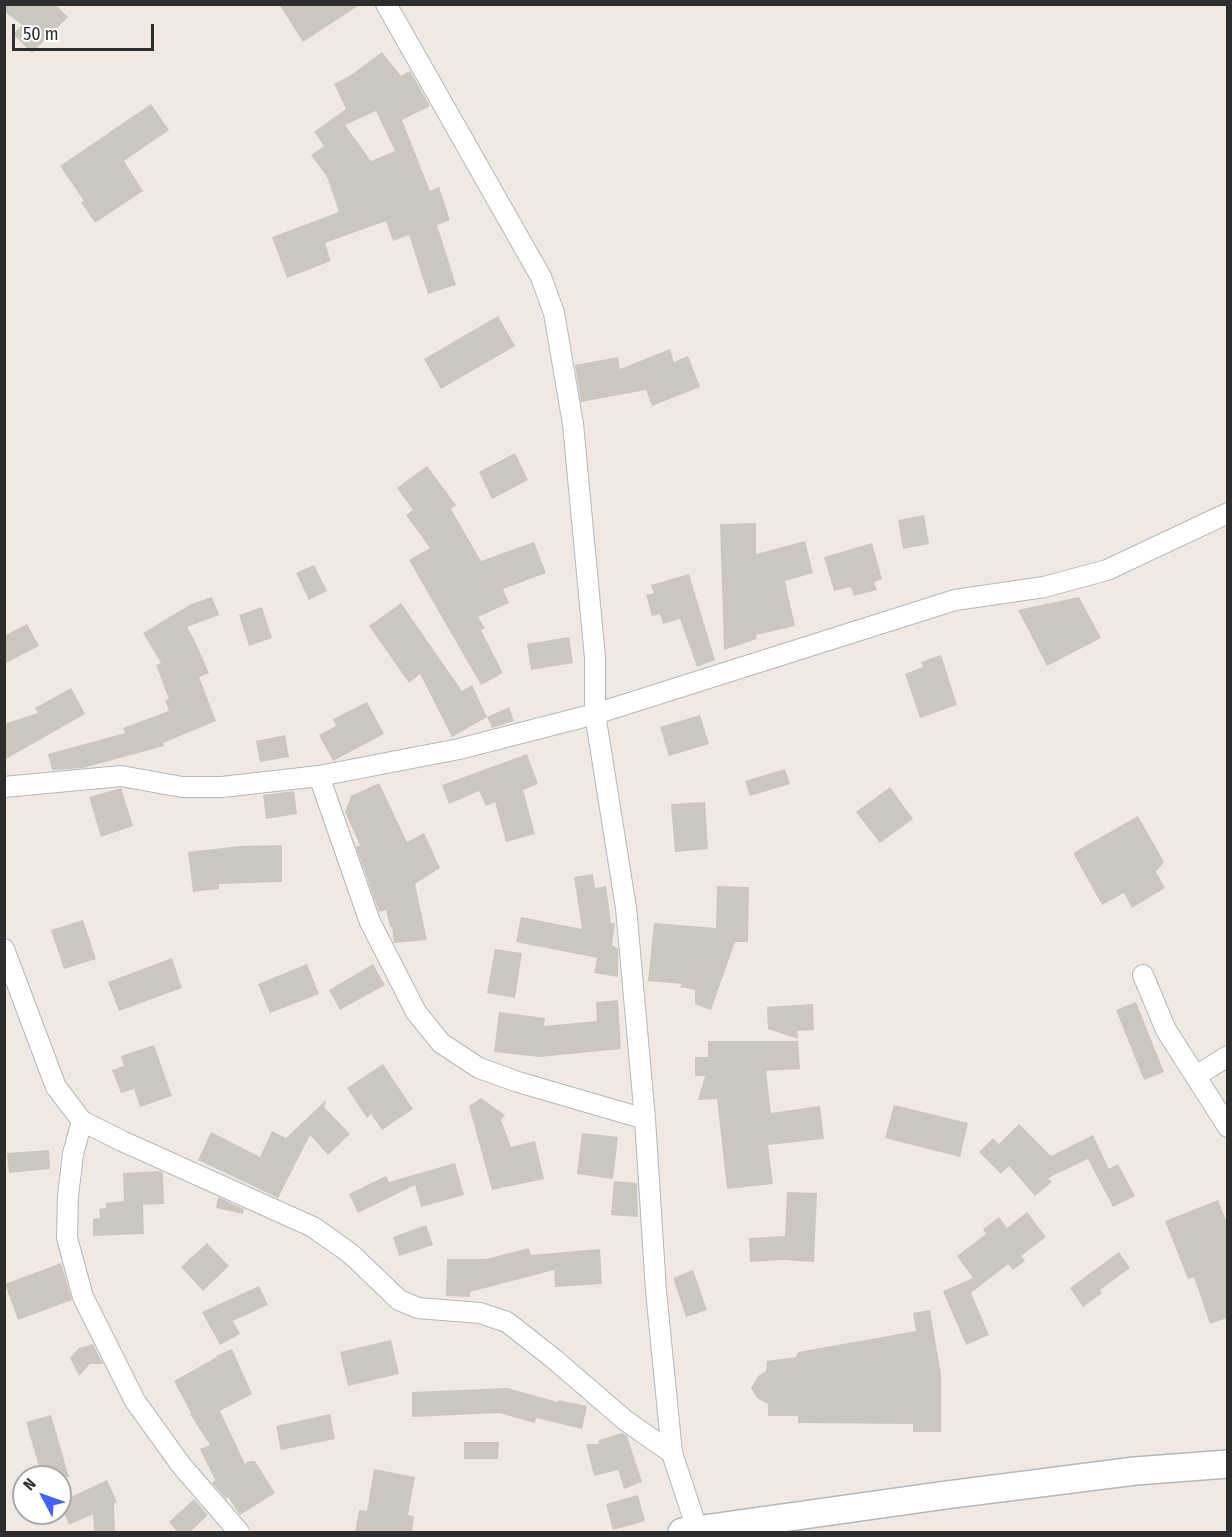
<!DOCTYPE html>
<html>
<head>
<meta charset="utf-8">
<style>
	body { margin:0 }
	#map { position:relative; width:1232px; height:1537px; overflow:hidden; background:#efe9e1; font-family:"Fira Sans Condensed",sans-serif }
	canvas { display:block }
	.frame { position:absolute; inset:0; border:6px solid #2e2e2e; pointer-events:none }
	.north { position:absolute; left:12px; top:1465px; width:60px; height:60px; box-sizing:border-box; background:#fff; border:2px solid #ababab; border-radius:50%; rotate:311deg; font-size:16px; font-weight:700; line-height:24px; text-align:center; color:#2e2e2e }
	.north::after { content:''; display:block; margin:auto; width:21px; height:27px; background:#4264fb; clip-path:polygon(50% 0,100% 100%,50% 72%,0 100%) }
	.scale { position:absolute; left:12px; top:24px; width:142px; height:27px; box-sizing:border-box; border:3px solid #2e2e2e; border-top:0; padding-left:8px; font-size:18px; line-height:21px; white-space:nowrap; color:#2e2e2e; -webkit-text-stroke:4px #fff; paint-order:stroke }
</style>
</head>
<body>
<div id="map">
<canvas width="1232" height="1537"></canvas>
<div class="frame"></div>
<div class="north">N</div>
<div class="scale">50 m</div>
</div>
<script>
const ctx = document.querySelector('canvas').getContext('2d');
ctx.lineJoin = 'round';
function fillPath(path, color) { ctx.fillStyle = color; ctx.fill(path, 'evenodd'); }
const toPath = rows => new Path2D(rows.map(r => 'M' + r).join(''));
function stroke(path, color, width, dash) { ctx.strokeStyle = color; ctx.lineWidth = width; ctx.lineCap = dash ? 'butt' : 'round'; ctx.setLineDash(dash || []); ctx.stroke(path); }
const building = toPath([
	[4,4,55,4,68,17,32,53,13,34,22,25,4,11],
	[279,4,361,4,303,42],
	[382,52,401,76,410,71,430,106,402,120,430,191,439,187,450,220,437,225,456,285,428,294,409,235,393,241,386,221,325,243,331,261,287,278,272,237,339,212,327,177,311,155,324,146,314,132,346,109,334,84,351,75],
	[376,111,395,151,371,161,345,125],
	[151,104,169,130,124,161,143,191,95,223,81,202,84,201,60,166],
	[498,316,515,346,441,389,424,359],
	[670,349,674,362,688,356,700,387,652,406,646,390,581,402,575,365,618,357,620,369],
	[515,453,528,480,492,499,479,472],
	[427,466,456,505,451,509,481,561,534,542,546,573,503,589,509,603,478,617,485,628,481,630,503,673,481,685,409,560,430,548,406,515,413,510,397,488],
	[924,515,929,544,903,549,898,520],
	[756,523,756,554,805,541,813,573,785,581,795,626,756,635,757,639,724,650,720,524],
	[872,543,882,579,874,582,877,590,854,596,851,587,834,591,824,557],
	[314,565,327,591,309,600,296,573],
	[689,574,715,660,697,667,680,619,663,624,660,614,652,616,646,595,654,593,651,585],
	[212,597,219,615,187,627,194,639,209,673,199,677,216,721,163,743,164,746,83,768,52,770,48,754,125,733,123,728,169,711,165,700,169,699,156,665,161,663,143,633,191,604],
	[1079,597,1101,638,1047,666,1018,610],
	[401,603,462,691,472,685,487,717,452,737,420,674,409,683,369,626],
	[262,607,272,638,249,646,239,615],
	[27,624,39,646,4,664,4,636],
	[569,637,573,663,531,670,527,644],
	[941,655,957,705,920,718,905,674,923,667,921,662],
	[71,688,85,714,4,760,4,724,38,713,35,708],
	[367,702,384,734,333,761,319,735,336,726,333,719],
	[509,707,514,721,492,728,487,717],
	[700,715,709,744,669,756,660,727],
	[285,735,289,757,260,762,256,741],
	[527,754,538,784,523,790,535,834,506,842,495,802,486,806,479,791,449,804,442,785],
	[785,769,790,784,750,796,745,781],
	[379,783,407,842,424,833,440,868,415,884,427,940,394,943,392,927,390,927,386,910,379,912,356,847,360,845,345,812,351,796],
	[890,787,913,819,880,843,856,812],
	[121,788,133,826,101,837,89,797],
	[294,791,297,814,266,819,263,795],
	[705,802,708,849,675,852,671,804],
	[1138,816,1164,862,1156,872,1165,888,1132,908,1124,893,1102,905,1073,853],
	[282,845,282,882,219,884,219,889,193,892,188,852,241,846],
	[593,874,595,888,606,886,611,923,615,923,612,945,618,949,618,977,594,973,597,958,516,942,521,917,582,929,574,877],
	[717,886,749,887,748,942,735,942,711,1010,695,1004,695,990,680,987,682,984,648,981,654,923,716,928],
	[83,920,96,959,64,969,51,930],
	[495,949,522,953,515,998,487,993],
	[172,958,182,988,119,1011,108,982],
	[307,964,319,994,270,1013,258,984],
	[373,964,385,985,340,1010,329,990],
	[618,1000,621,1049,540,1057,494,1052,499,1012,545,1018,544,1026,597,1021,596,1002],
	[1136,1002,1164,1072,1144,1080,1116,1010],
	[813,1004,814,1030,797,1031,798,1039,768,1029,767,1007],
	[708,1041,798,1041,800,1069,766,1071,771,1113,820,1106,824,1139,768,1145,773,1184,727,1189,717,1099,698,1100,705,1076,695,1076,695,1057,708,1057],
	[154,1045,172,1096,140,1107,134,1089,121,1093,112,1070,124,1066,121,1056],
	[383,1064,413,1109,382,1130,371,1114,367,1118,347,1088],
	[481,1098,505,1115,501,1120,511,1147,535,1141,544,1179,492,1190,469,1106],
	[325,1101,326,1102,324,1107,350,1134,328,1155,310,1135,278,1198,198,1160,211,1132,260,1157,272,1131,286,1138],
	[894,1105,968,1123,960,1157,885,1138],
	[1019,1124,1051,1156,1093,1135,1109,1169,1118,1164,1135,1196,1113,1207,1088,1159,1048,1178,1052,1182,1035,1196,1009,1166,1001,1174,979,1152,993,1138,999,1144],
	[582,1133,618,1137,613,1179,577,1174],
	[49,1150,50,1169,9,1173,7,1153],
	[455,1163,464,1195,421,1207,415,1185,358,1213,349,1194,386,1176,389,1182],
	[159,1171,163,1173,164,1204,143,1205,144,1234,93,1236,93,1219,100,1218,99,1209,106,1208,106,1203,124,1201,123,1173],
	[614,1181,637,1183,638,1217,611,1215],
	[787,1192,817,1193,814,1262,784,1260,750,1262,749,1238,785,1236],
	[218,1197,244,1209,243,1214,216,1208],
	[1218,1200,1227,1223,1227,1318,1210,1324,1194,1277,1188,1279,1165,1221],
	[1027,1212,1046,1237,1021,1256,1025,1261,1013,1270,1008,1264,971,1293,989,1335,966,1345,943,1291,973,1278,957,1256,986,1234,983,1229,999,1217,1007,1228],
	[426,1225,433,1245,399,1256,393,1237],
	[207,1243,229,1266,203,1291,181,1267],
	[529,1248,531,1255,600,1249,602,1284,555,1287,554,1270,470,1292,470,1297,446,1296,447,1259,486,1259],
	[1119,1252,1130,1268,1100,1290,1102,1293,1083,1307,1070,1288],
	[61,1263,72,1300,18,1320,5,1284],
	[693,1270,707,1310,686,1317,673,1278],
	[259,1286,268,1305,233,1321,240,1334,220,1345,202,1312],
	[930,1310,941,1374,941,1432,913,1432,913,1424,798,1423,798,1416,768,1416,768,1404,757,1398,751,1388,758,1376,766,1371,767,1361,796,1357,798,1352,916,1331,913,1313],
	[391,1340,399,1374,348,1386,340,1352],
	[93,1344,103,1364,90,1364,79,1376,70,1358,79,1348],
	[232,1349,252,1394,220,1411,245,1464,249,1461,255,1461,275,1493,240,1515,228,1497,226,1499,212,1483,215,1480,200,1449,210,1445,190,1414,191,1413,174,1381,217,1357,216,1356],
	[507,1388,558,1402,558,1400,587,1406,582,1429,536,1418,535,1423,499,1413,412,1417,412,1392],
	[330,1414,335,1439,281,1450,276,1426],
	[51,1415,69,1477,42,1477,26,1422],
	[622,1433,627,1436,642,1482,624,1489,618,1470,594,1476,586,1444,598,1444,599,1440],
	[464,1442,499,1442,498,1459,464,1459],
	[374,1469,415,1477,408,1515,414,1516,412,1533,355,1533,359,1510,367,1511],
	[107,1480,117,1502,114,1504,115,1533,94,1533,93,1514,69,1525,60,1502],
	[638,1495,645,1521,613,1530,606,1504],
	[194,1499,208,1515,189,1533,178,1533,169,1522]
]);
const street = toPath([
	[386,4,541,277,554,313,573,424,595,658,595,714,626,908,645,1119,656,1291,672,1453,698,1532],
	[319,776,370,922,416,1012,441,1043,479,1068,518,1082,645,1119],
	[4,787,121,776,182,787,222,787,319,776,459,749,595,714,955,600,1044,587,1107,570,1228,513],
	[4,949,56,1087,82,1121,122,1141,313,1227,351,1254,399,1300,418,1308,480,1313,507,1322,554,1359,626,1421,672,1453],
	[1143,975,1166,1030,1228,1127],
	[1196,1076,1228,1056],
	[82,1121,73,1154,68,1196,67,1238,83,1297,135,1401,181,1465,239,1532]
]);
const secondary = toPath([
	[682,1532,946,1495,1135,1471,1228,1464]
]);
fillPath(building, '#cbc7bf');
stroke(street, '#b4b7c1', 22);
stroke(secondary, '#b4b7c1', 30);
stroke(street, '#fff', 20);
stroke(secondary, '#fff', 27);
</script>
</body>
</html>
